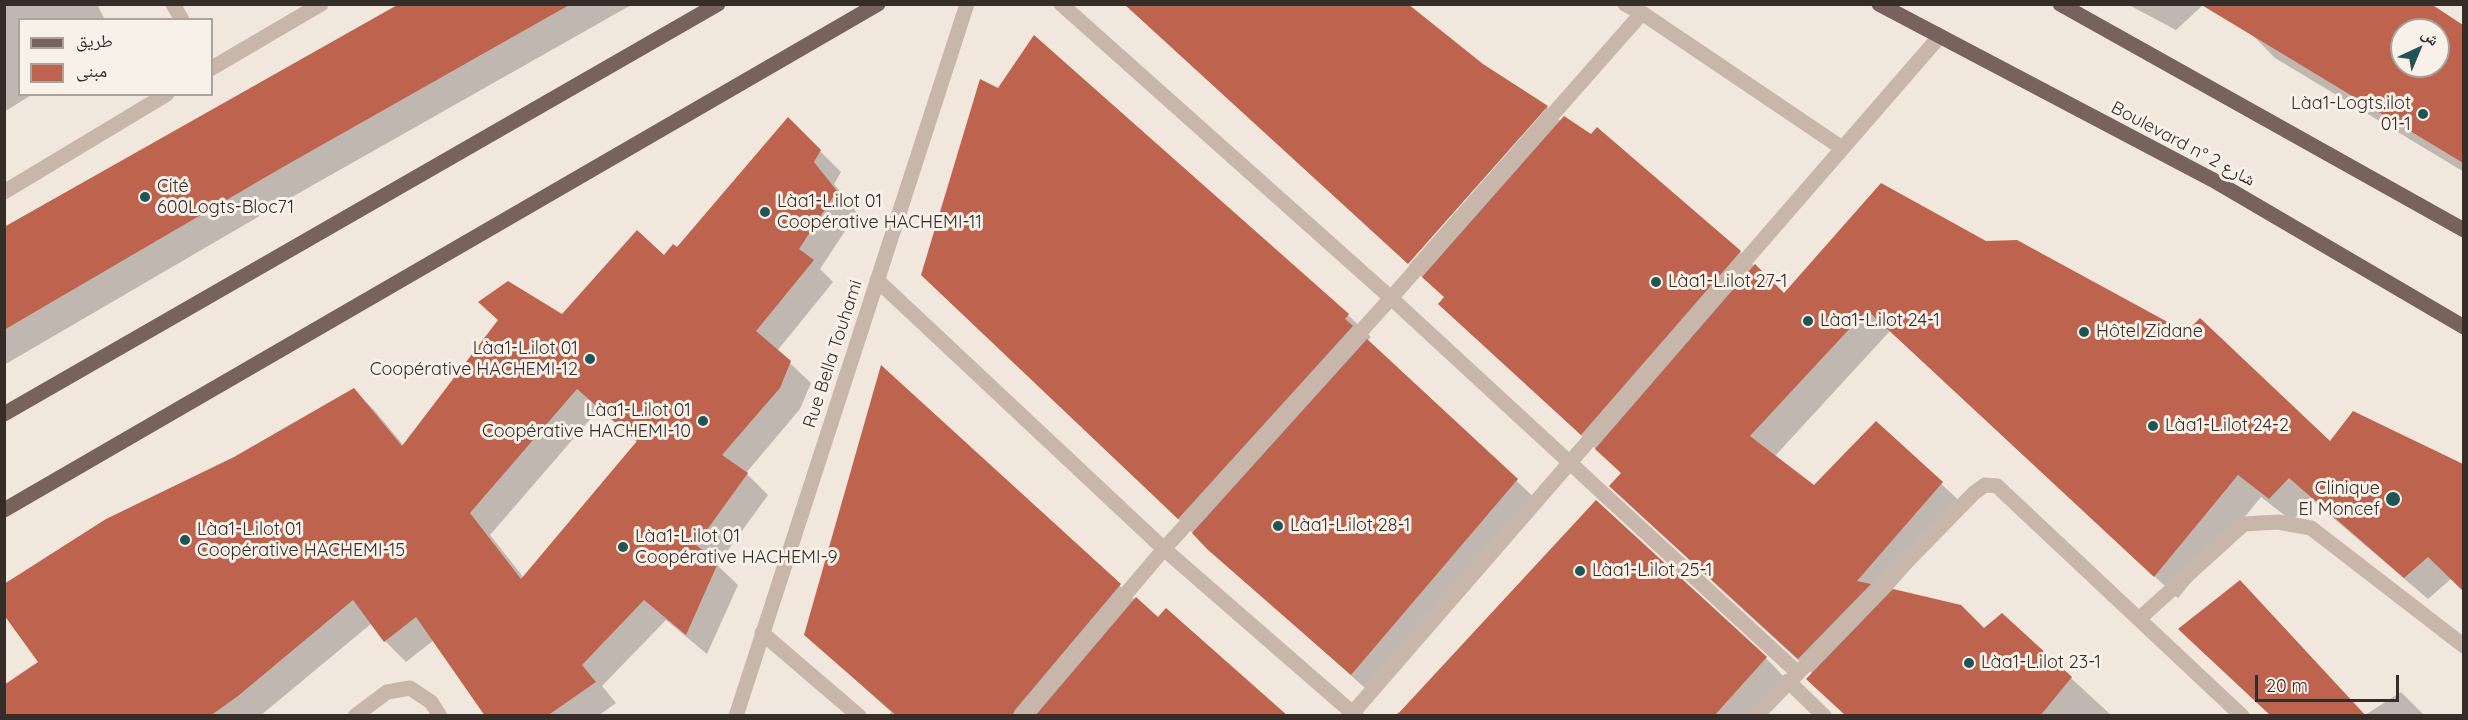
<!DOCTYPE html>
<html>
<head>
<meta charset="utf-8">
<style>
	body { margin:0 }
	#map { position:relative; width:2468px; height:720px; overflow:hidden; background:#f1e7dd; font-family:Quicksand,"Noto Naskh Arabic",sans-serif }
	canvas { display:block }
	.frame { position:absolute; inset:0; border:6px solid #362d29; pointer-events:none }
	.legend { position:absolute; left:18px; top:18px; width:195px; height:78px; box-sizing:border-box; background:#f8f1e9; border:2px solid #aaa39c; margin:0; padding:8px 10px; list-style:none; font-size:18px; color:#362d29 }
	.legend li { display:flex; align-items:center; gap:12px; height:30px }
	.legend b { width:30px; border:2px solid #aaa39c }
	.north { position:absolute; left:2390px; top:18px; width:60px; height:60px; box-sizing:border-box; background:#f8f1e9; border:2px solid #aaa39c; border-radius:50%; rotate:44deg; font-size:16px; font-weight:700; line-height:24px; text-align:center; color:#362d29 }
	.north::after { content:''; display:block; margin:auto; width:21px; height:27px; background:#215455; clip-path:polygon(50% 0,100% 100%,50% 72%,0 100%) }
	.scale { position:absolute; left:2255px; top:675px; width:144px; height:27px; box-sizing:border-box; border:3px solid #362d29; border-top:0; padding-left:8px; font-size:18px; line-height:21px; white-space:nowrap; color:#362d29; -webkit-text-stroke:4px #f8f1e9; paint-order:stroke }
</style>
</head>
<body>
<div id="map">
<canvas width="2468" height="720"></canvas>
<div class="frame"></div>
<ul class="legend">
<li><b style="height:8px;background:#77635b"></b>طريق</li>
<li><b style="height:16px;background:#be644e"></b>مبنى</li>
</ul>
<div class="north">ش</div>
<div class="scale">20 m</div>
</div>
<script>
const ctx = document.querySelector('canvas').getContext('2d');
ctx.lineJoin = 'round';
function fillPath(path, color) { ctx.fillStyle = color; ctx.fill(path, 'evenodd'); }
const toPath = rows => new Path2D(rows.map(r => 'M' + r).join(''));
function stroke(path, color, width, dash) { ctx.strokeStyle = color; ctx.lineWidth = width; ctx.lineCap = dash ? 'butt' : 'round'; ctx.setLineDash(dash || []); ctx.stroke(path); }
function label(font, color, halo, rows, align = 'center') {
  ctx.font = font + ' Quicksand,"Noto Naskh Arabic",sans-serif'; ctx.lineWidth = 6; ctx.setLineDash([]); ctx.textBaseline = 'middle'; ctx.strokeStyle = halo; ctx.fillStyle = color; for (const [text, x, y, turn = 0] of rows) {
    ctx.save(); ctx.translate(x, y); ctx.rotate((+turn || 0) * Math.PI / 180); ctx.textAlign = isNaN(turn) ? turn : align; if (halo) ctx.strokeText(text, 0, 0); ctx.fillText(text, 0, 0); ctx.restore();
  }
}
const shadow = toPath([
	[4,4,97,4,105,20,20,20,20,94,33,94,4,112],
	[402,4,633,4,306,189,4,365,4,229],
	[1125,4,1482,65,1547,107,1561,122,1740,252,1784,295,1881,185,2330,443,2353,413,2464,466,2464,590,2452,578,2428,599,2312,500,2292,521,2261,497,2178,598,1890,331,1775,456,1814,487,1876,423,1965,506,1891,591,1961,606,1984,630,2071,678,2112,716,1846,716,1813,674,1634,509,1623,474,1463,326,1445,298,1409,265,1546,109,1542,109,1407,263],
	[2127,4,2204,4,2176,30],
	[2222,4,2428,4,2464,27,2464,172,2275,58],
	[2402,30,2438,30,2438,66,2402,66],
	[788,119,841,172,834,184,857,213,820,269,833,282,777,351,811,383,800,409,746,473,768,495,717,565,738,585,707,654,666,620,602,686,616,703,598,716,487,716,434,640,406,662,385,641,372,623,260,716,4,716,40,662,235,458,354,390,375,411,404,446,499,321,480,302,563,316,664,257,677,250],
	[599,409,638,443,524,578,490,535],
	[946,297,1348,315,1371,337,1367,341,1539,502,1374,696,1216,555],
	[881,368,1135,600,1285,716,889,716,891,712,805,634],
	[2259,601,2365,715,2401,692,2425,716,2271,716],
	[1766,658,1788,681,1757,716,1396,716,1398,712,1400,713]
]);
const building = toPath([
	[399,4,571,4,283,167,4,330,4,227],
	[1124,4,1408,4,1483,64,1548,106,1408,264],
	[2200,4,2431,4,2463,25,2463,163],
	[2402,30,2438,30,2438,66,2402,66],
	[1034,35,1349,314,1345,319,1353,326,1178,519,921,275,980,79,998,88],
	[1564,116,1591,134,1597,127,1741,251,1581,435,1438,304,1444,297,1422,277],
	[788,117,821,150,814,162,837,191,799,249,814,260,756,331,791,361,780,388,722,455,748,473,696,545,718,563,686,635,644,600,582,665,596,682,547,716,485,716,416,617,384,642,353,600,238,696,210,716,4,716,4,685,38,662,4,615,4,584,106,519,234,457,354,388,402,446,498,320,478,302,508,281,562,314,637,230,664,255,673,244,677,247],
	[577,389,637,441,521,579,470,513],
	[1881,183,1986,241,2017,240,2186,332,2200,318,2330,441,2353,411,2463,464,2463,591,2428,557,2404,578,2289,478,2269,499,2238,475,2154,577,1867,310,1750,436,1814,485,1876,421,1943,482,1857,581,1871,584,1798,659,1609,486,1621,473,1595,449,1755,264,1784,293],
	[1367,339,1518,479,1351,675,1207,549,1192,533],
	[881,365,1121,584,1015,710,1012,716,897,716,804,635],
	[1596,500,1767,657,1714,716,1396,716],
	[2240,580,2366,716,2271,716,2178,629],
	[1893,589,1961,605,1984,628,2002,613,2072,677,2040,716,1846,716,1806,679],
	[1136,597,1158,617,1166,608,1288,716,1035,716]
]);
const minor = toPath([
	[173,4,182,20],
	[1061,4,1391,298,1797,672],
	[1625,4,1642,13,1842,148],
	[212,68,321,4],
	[4,192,167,94],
	[877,280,1164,549,1356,716],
	[2139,619,2244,524,2278,522,2311,528,2464,646],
	[762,633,859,716],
	[1788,681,1824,716],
	[355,716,387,692,410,688,431,702,440,716],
	[736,716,967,4],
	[1022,716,1164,549,1391,298,1642,13],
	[1350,716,1940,36],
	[1756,716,1974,493,1985,485,1997,486,2242,716]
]);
const major = toPath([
	[1879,4,2213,180,2464,327],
	[2060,4,2464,230],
	[4,414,718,4],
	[4,510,878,4]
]);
const markers = [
	[2423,114,6,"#215455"],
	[145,197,6,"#215455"],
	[765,212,6,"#215455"],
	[1656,282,6,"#215455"],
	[1808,321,6,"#215455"],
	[2084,332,6,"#215455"],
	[590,359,6,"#215455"],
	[703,421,6,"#215455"],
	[2153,426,6,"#215455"],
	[2393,499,8,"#215455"],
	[1278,526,6,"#215455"],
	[185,540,6,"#215455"],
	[623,547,6,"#215455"],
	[1580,571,6,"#215455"],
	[1969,663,6,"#215455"]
];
const poiNames = [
	["Làa1-Logts.ilot",2411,104,"right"],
	["01-1",2411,125,"right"],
	["Cité",157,187],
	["600Logts-Bloc71",157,208],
	["Làa1-L.ilot 01",777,202],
	["Coopérative HACHEMI-11",777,223],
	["Làa1-L.ilot 27-1",1668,282],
	["Làa1-L.ilot 24-1",1820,321],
	["Hôtel Zidane",2096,332],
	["Làa1-L.ilot 01",578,349,"right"],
	["Coopérative HACHEMI-12",578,370,"right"],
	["Làa1-L.ilot 01",691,411,"right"],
	["Coopérative HACHEMI-10",691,432,"right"],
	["Làa1-L.ilot 24-2",2165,426],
	["Clinique",2380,489,"right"],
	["El Moncef",2380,510,"right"],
	["Làa1-L.ilot 28-1",1290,526],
	["Làa1-L.ilot 01",197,530],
	["Coopérative HACHEMI-15",197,551],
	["Làa1-L.ilot 01",635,537],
	["Coopérative HACHEMI-9",635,558],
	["Làa1-L.ilot 25-1",1592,571],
	["Làa1-L.ilot 23-1",1981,663]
];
const streetNames = [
	["Boulevard n° شارع 2",2183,144,28],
	["Rue Bella Touhami",833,354,-72]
];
fillPath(shadow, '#0003');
fillPath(building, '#be644e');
stroke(minor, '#c8b6aa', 15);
stroke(major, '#77635b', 15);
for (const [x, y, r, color] of markers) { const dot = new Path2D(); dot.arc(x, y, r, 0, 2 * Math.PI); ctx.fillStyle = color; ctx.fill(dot); stroke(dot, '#f8f1e9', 2); }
label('18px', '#362d29', '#f8f1e9', poiNames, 'left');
label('18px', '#362d29', '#f8f1e9', streetNames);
</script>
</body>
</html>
